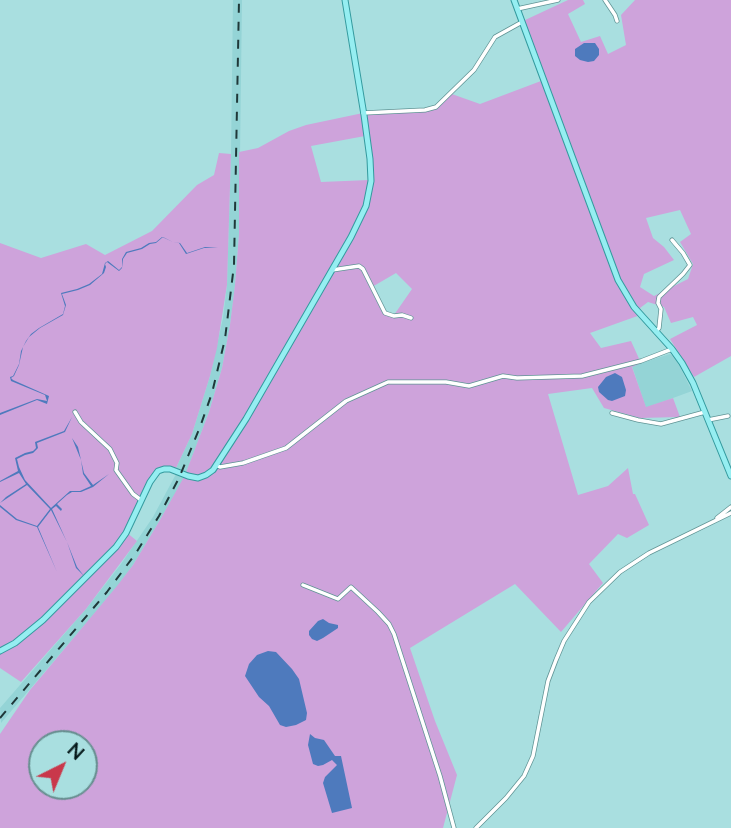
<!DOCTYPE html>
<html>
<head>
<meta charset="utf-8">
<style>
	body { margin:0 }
	#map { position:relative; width:731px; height:828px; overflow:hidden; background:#a9dfe0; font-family:Lato,sans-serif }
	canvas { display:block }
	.north { position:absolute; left:28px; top:730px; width:70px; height:70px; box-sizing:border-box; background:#a9dfe0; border:2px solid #668e8f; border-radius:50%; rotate:43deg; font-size:19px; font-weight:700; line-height:28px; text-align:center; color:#021516 }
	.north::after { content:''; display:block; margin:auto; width:24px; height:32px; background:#c9384b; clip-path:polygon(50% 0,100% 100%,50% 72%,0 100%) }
</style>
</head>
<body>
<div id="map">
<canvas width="731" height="828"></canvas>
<div class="north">N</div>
</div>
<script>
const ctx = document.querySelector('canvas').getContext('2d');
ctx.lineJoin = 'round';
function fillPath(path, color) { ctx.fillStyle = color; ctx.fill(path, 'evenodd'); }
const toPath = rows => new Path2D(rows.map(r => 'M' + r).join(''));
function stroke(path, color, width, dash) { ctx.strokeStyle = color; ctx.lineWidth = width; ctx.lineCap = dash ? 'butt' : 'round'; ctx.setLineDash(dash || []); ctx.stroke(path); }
const built = toPath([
	[233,0,242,0,239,234,235,285,230,325,222,368,209,412,186,473,176,468,192,434,210,376,223,318,227,285,231,154],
	[670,354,675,357,692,391,646,408,632,366],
	[176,474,184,478,160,520,133,565,118,586,1,723,0,708,86,609,121,564,153,517]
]);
const green = toPath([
	[568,0,583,0,585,4,568,14,581,42,600,36,608,54,626,45,621,15,635,0,731,0,731,356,694,377,670,339,697,325,693,317,671,323,664,307,648,302,640,308,643,314,590,333,601,348,631,341,641,363,632,367,646,407,673,398,680,417,640,418,604,408,592,388,548,394,578,495,608,486,628,468,633,494,635,494,649,525,627,538,618,534,589,564,603,583,561,632,515,584,410,648,435,721,457,775,443,828,0,828,0,734,30,690,117,586,133,565,160,520,185,475,209,412,222,368,230,325,235,285,239,234,239,152,258,148,289,131,306,125,363,113,425,110,436,107,449,93,480,104,541,81,550,102,523,21],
	[365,136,369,180,321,182,311,146],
	[680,210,691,234,680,242,693,264,688,279,654,296,640,287,644,274,674,260,664,247,653,238,646,218],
	[396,273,412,289,394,315,385,313,372,287],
	[42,744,84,744,84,786,42,786],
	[219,153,231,154,227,285,217,348,210,376,192,434,176,468,174,470,158,471,126,532,137,541,86,609,21,682,0,668,0,243,41,258,86,244,105,255,152,231,197,185,214,175]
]);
const water = toPath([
	[584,43,595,43,599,49,599,55,594,61,588,62,580,60,575,56,575,49],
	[162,237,173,242,180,243,187,253,205,247,218,248,204,248,186,254,179,243,173,242,163,237,156,243,150,244,142,249,127,253,123,259,122,268,119,271,107,262,105,264,106,267,104,273,90,285,78,290,62,294,66,305,63,315,40,328,29,337,23,347,19,365,14,376,11,378,13,380,49,396,47,404,37,400,0,415,0,413,37,399,47,401,45,395,11,381,9,373,0,366,9,373,10,377,13,376,19,364,21,351,26,341,31,334,39,328,63,314,65,306,61,293,77,289,89,284,102,274,105,263,108,261,119,270,122,267,122,259,126,252,141,248,149,243,156,242],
	[615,373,622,377,626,390,625,396,612,401,608,400,599,392,598,387,606,377],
	[72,417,65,432,37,443,38,448,33,453,25,455,17,459,19,467,25,480,51,508,70,491,80,491,91,486,83,474,81,460,72,438,78,447,84,473,93,485,109,474,93,487,81,492,72,492,67,495,57,504,62,509,61,511,56,506,52,509,67,542,77,567,84,576,76,568,67,542,51,510,38,527,57,572,37,527,16,520,0,507,0,505,17,519,37,526,50,509,27,485,0,503,6,497,26,484,19,473,0,482,0,481,18,471,15,458,25,453,33,451,36,448,35,442,64,431],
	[323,619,329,623,338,625,338,628,323,638,317,641,312,639,309,635,309,631,318,621],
	[268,651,276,652,292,669,299,679,307,713,306,720,296,725,286,727,280,725,269,706,259,697,245,676,249,664,257,655],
	[310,734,315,738,324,740,335,756,341,756,352,808,332,813,323,783,325,777,337,765,332,760,323,765,318,766,313,764,308,745]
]);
const minor = toPath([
	[605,0,615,15,617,21],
	[517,9,558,0],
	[363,113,425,110,436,107,474,70,495,37,522,22],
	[332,270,359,266,363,269,385,313,394,316,402,315,411,318],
	[656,332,659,328,661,309,658,303,659,297,683,274,690,265,683,253,672,240],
	[75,412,81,422,110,449,117,463,116,470,133,494,141,500],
	[612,413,638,420,661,424,705,412],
	[708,420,728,416],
	[216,465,220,467,243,463,286,448,346,401,388,382,446,382,469,386,503,376,517,378,582,376,641,361,672,349],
	[717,518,731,507],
	[303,585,338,599,351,587,378,612,389,624,394,634,440,776,454,828],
	[476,828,506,798,524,776,533,756,548,681,556,660,564,641,589,602,620,572,649,553,731,513]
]);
const major = toPath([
	[514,0,618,280,634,307,672,349,682,363,693,383,731,476],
	[0,651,15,643,43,620,116,547,126,533,150,482,158,471,164,469,170,469,188,476,198,478,206,475,213,470,246,419,351,237,366,206,371,181,370,159,364,115,345,0]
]);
const rail = toPath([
	[0,718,107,592,136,553,159,516,179,478,200,427,212,393,225,339,234,265,239,0]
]);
fillPath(built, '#94d4d6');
fillPath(green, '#cea3db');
fillPath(water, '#4e7abd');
stroke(minor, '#609495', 5);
stroke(major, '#349a9e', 7);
stroke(minor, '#fff', 3.5);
stroke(major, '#95eef1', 5);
stroke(rail, '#1f3839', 2, [9, 9]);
</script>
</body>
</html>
